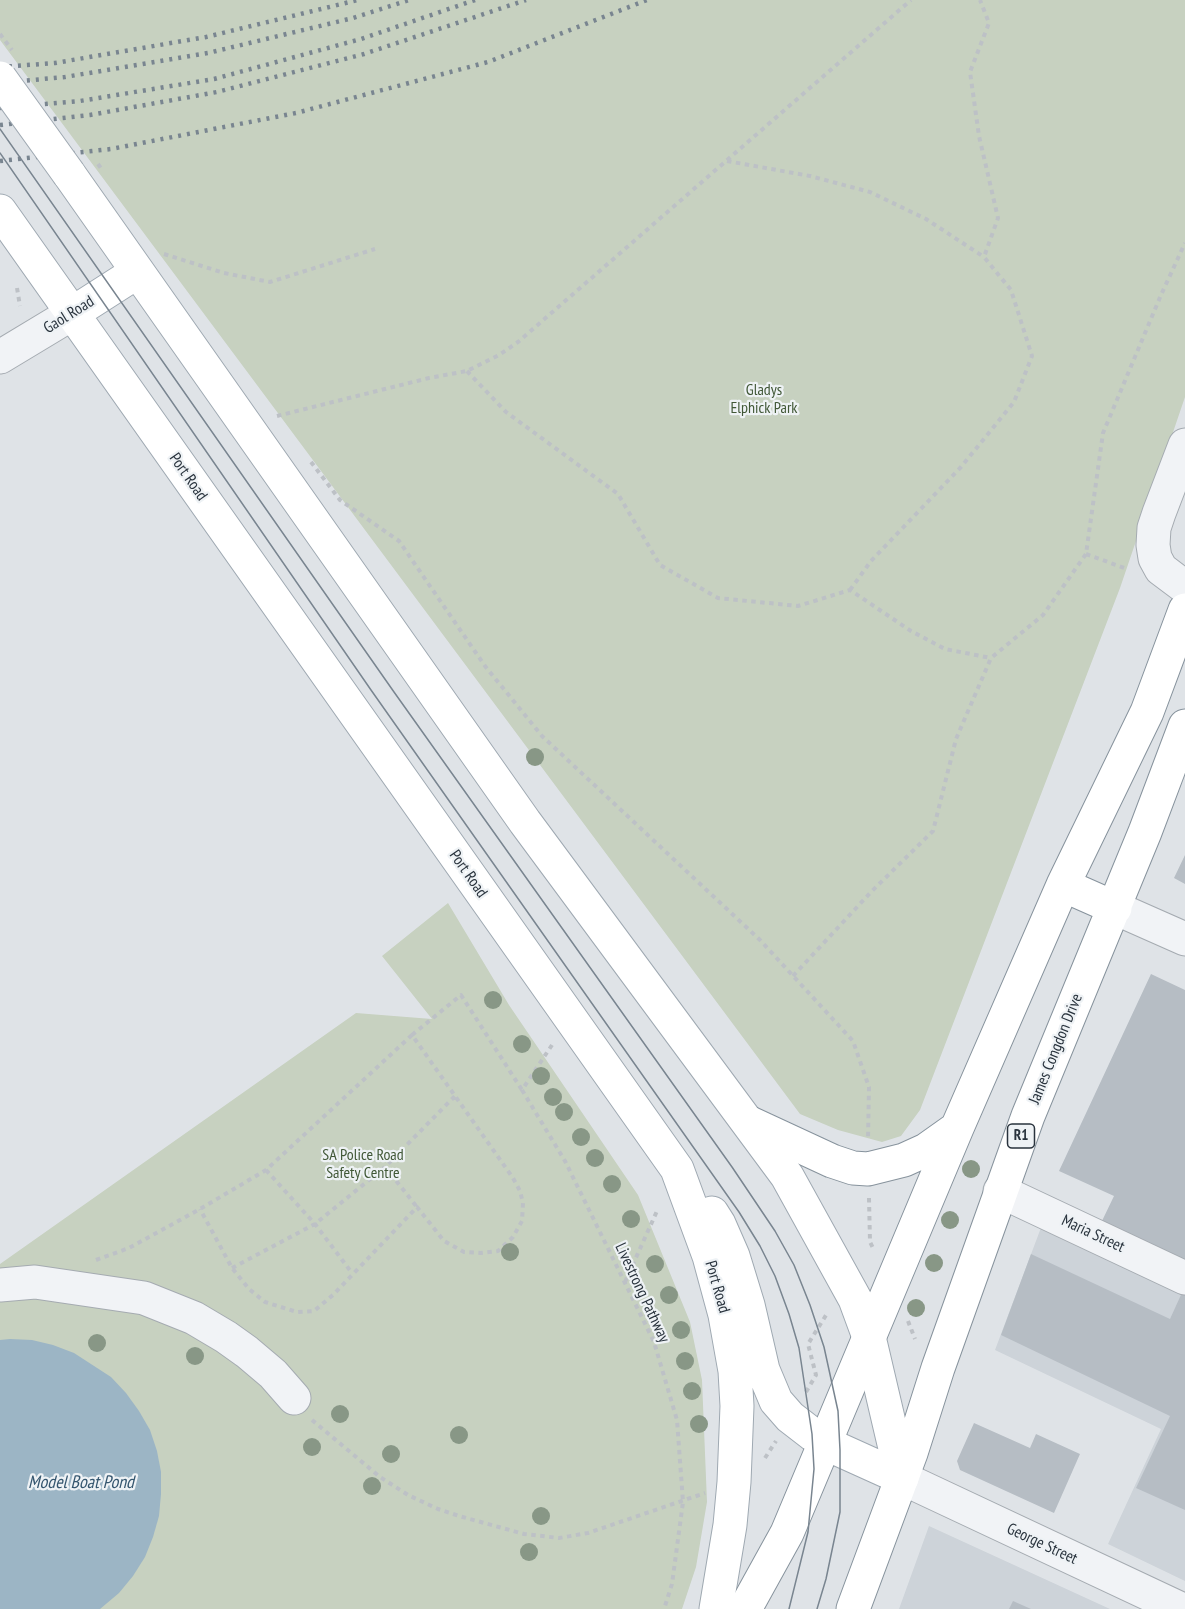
<!DOCTYPE html>
<html>
<head>
<meta charset="utf-8">
<style>
	body { margin:0 }
	canvas { display:block; background:#dfe3e7 }
</style>
</head>
<body>
<canvas width="1185" height="1609"></canvas>
<script>
const ctx = document.querySelector('canvas').getContext('2d');
ctx.lineJoin = 'round';
function fillPath(path, color) { ctx.fillStyle = color; ctx.fill(path, 'evenodd'); }
const toPath = rows => new Path2D(rows.map(r => 'M' + r).join(''));
function stroke(path, color, width, dash) { ctx.strokeStyle = color; ctx.lineWidth = width; ctx.lineCap = dash ? 'butt' : 'round'; ctx.setLineDash(dash || []); ctx.stroke(path); }
function label(font, color, halo, rows, align = 'center') {
  ctx.font = font + ' "PT Sans Narrow",sans-serif'; ctx.lineWidth = 4.5; ctx.setLineDash([]); ctx.textBaseline = 'middle'; ctx.strokeStyle = halo; ctx.fillStyle = color; for (const [text, x, y, turn = 0] of rows) {
    ctx.save(); ctx.translate(x, y); ctx.rotate((+turn || 0) * Math.PI / 180); ctx.textAlign = isNaN(turn) ? turn : align; if (halo) ctx.strokeText(text, 0, 0); ctx.fillText(text, 0, 0); ctx.restore();
  }
}
const built = toPath([
	[1045,1217,1185,1285,1185,1581,1108,1544,1161,1429,995,1350],
	[929,1526,1110,1609,899,1609]
]);
const green = toPath([
	[0,0,1185,0,1185,397,1120,588,920,1110,901,1136,882,1142,838,1130,800,1114,0,40],
	[448,903,509,1005,638,1195,690,1322,702,1380,707,1502,696,1567,682,1609,0,1609,0,1264,356,1013,432,1019,382,956]
]);
const water = toPath([
	[10,1339,32,1340,53,1345,74,1353,111,1377,126,1393,139,1411,150,1430,157,1451,161,1472,161,1494,159,1516,153,1537,145,1557,133,1576,119,1593,100,1609,0,1609,0,1340]
]);
const building = toPath([
	[1185,855,1185,884,1174,878],
	[1151,974,1185,990,1185,1261,1101,1223,1114,1196,1059,1171],
	[1031,1254,1170,1319,1185,1286,1185,1510,1136,1488,1170,1416,1001,1335],
	[974,1423,1030,1448,1036,1434,1080,1454,1054,1513,960,1470,957,1461],
	[1013,1601,1031,1609,1009,1609]
]);
const path = toPath([
	[727,161,810,176,870,192,926,219,984,257],
	[164,254,224,273,270,282,375,249],
	[17,288,20,306],
	[467,371,506,412,618,494,660,565,718,598,798,606,850,590,911,631,945,649,991,658],
	[277,416,429,378,467,371,499,355,518,342,911,0],
	[311,462,340,500,399,541,485,666,542,736,760,940,853,1041,869,1087,868,1140],
	[1086,554,1127,569],
	[850,590,871,561,961,467,1014,402,1032,356,1011,290,984,257,998,218,979,136,970,72,989,23,980,0],
	[793,976,871,892,933,831,956,739,991,658,1043,615,1086,554,1103,433,1161,295,1185,243],
	[412,1035,461,995,522,1090],
	[552,1045,522,1090,565,1161,654,1342,677,1420,683,1502,672,1584,664,1609],
	[385,1167,417,1207],
	[266,1170,315,1224,352,1273],
	[869,1198,870,1242,874,1250],
	[96,1260,129,1248,200,1209,266,1170,412,1035,513,1178,520,1191,523,1203,522,1221,513,1237,498,1251,481,1253,464,1252,444,1241,417,1207,333,1295,314,1311,297,1312,265,1302,249,1289,232,1268,200,1209],
	[232,1268,315,1224,385,1167,456,1095],
	[625,1282,657,1211],
	[908,1321,915,1339],
	[806,1392,816,1375,808,1344,828,1312],
	[312,1420,380,1477,408,1495,438,1509,459,1516,524,1534,559,1538,588,1533,705,1493],
	[765,1458,776,1441]
]);
const minor = toPath([
	[0,357,73,313],
	[1185,445,1159,513,1154,528,1153,545,1155,558,1161,569,1185,587],
	[1115,908,1185,939],
	[1000,1191,1185,1278],
	[0,1285,35,1282,144,1298,194,1318,226,1337,247,1352,273,1374,294,1398],
	[902,1478,1181,1609]
]);
const major = toPath([
	[69,174,525,822,787,1176,855,1299,869,1337,902,1478],
	[0,211,677,1169,709,1256,725,1315,735,1371,737,1406,734,1482,730,1525,716,1609],
	[73,313,137,272],
	[712,1213,719,1224,733,1256,748,1305,763,1370,776,1401,790,1417,812,1434,840,1450,902,1478]
]);
const highway = toPath([
	[1063,885,1115,908],
	[750,1123,832,1161,853,1168,868,1169,904,1160,926,1150,957,1128],
	[745,1609,787,1533,957,1128,1063,885,1147,712,1185,610],
	[853,1609,911,1453,938,1368,1028,1116,1145,832,1185,726]
]);
const tram = toPath([
	[0,129,394,692,732,1167,775,1231,794,1265,810,1305,824,1347,838,1411,840,1450,840,1512,826,1579,817,1609],
	[0,153,371,690,739,1212,760,1246,775,1276,789,1314,799,1348,812,1434,814,1469,808,1532,789,1609]
]);
const rail = toPath([
	[0,67,55,63,206,37,358,0],
	[0,83,65,77,208,53,353,18,409,0],
	[0,108,80,101,214,79,361,39,475,0],
	[0,125,90,115,217,92,364,54,526,0],
	[0,161,111,149,296,113,488,62,647,0]
]);
const pathBridge = toPath([
	[0,34,12,50],
	[98,164,103,171]
]);
const majorBridge = toPath([
	[0,78,69,174]
]);
const trees = [
	[535,757],
	[493,1000],
	[522,1044],
	[541,1076],
	[553,1097],
	[564,1112],
	[581,1137],
	[595,1158],
	[971,1169],
	[612,1184],
	[631,1219],
	[950,1220],
	[510,1252],
	[934,1263],
	[655,1264],
	[669,1295],
	[916,1308],
	[681,1330],
	[97,1343],
	[195,1356],
	[685,1361],
	[692,1391],
	[340,1414],
	[699,1424],
	[459,1435],
	[312,1447],
	[391,1454],
	[372,1486],
	[541,1516],
	[529,1552]
];
const shields = [
	[1021,1136,27]
];
const shieldNames = [
	["R1",1021,1136]
];
const streetNames = [
	["Gaol Road",69,315,-32],
	["Port Road",188,477,55],
	["Port Road",468,874,55],
	["James Congdon Drive",1056,1049,-68],
	["Maria Street",1093,1234,25],
	["Port Road",717,1287,74],
	["Livestrong Pathway",642,1293,65],
	["George Street",1042,1544,25]
];
const parkNames = [
	["Gladys",764,390],
	["Elphick Park",764,408],
	["SA Police Road",363,1155],
	["Safety Centre",363,1173]
];
const waterNames = [
	["Model Boat Pond",81,1483]
];
fillPath(built, '#cdd3d9');
fillPath(green, '#c7d1c0');
fillPath(water, '#9cb5c5');
fillPath(building, '#b6bdc4');
stroke(minor, '#a5abb1', 35);
stroke(major, '#9fa9b2', 35);
stroke(highway, '#87939d', 35);
stroke(path, '#bdc1c6', 4, [4.5, 4.5]);
stroke(minor, '#f1f3f6', 33);
stroke(major, '#fff', 33);
stroke(highway, '#fff', 33);
stroke(tram, '#798590', 1.5);
stroke(rail, '#798590', 4.5, [3, 6]);
stroke(majorBridge, '#9fa9b2', 35, []);
stroke(pathBridge, '#bdc1c6', 4, [4.5, 4.5]);
stroke(majorBridge, '#fff', 33);
ctx.fillStyle = '#889786';
for (const [x, y] of trees) { ctx.beginPath(); ctx.arc(x, y, 9, 0, 2 * Math.PI); ctx.fill(); }
for (const [x, y, w] of shields) { const box = new Path2D(); box.roundRect(x - w / 2, y - 12, w, 24, 4.5); ctx.fillStyle = '#eef2f5'; ctx.fill(box); stroke(box, '#29333d', 1.5); }
label('bold 15px', '#29333d', null, shieldNames);
label('16px', '#29333d', '#eef2f5', streetNames);
label('16px', '#415837', '#eef2f5', parkNames);
label('italic 18px', '#35566f', '#eef2f5', waterNames);
</script>
</body>
</html>
